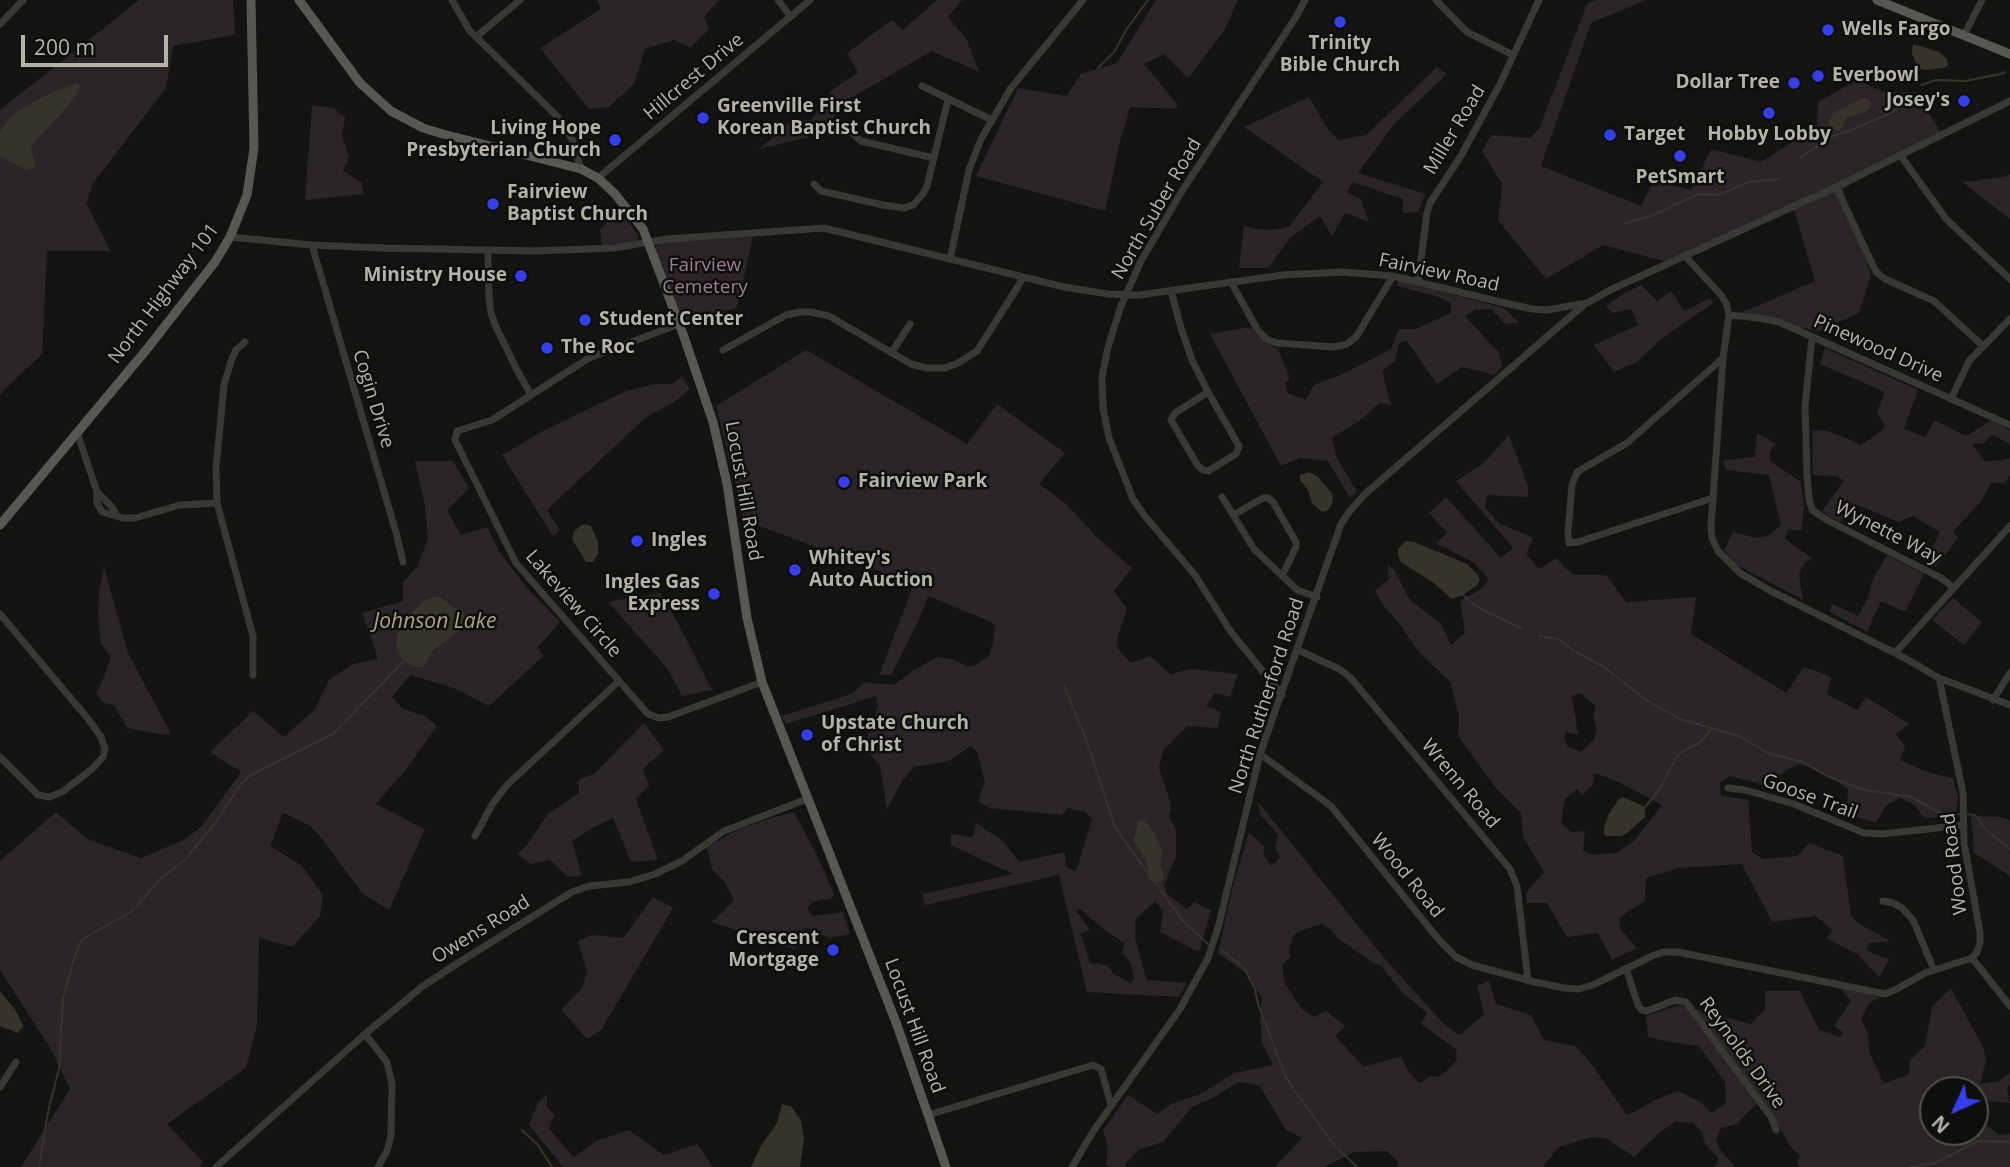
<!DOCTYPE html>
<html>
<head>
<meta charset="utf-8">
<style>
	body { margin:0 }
	#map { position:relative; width:2010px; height:1167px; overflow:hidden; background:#131412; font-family:"Open Sans",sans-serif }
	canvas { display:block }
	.north { position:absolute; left:1919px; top:1076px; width:70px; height:70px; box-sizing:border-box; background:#0e0f0d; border:2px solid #505149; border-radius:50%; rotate:225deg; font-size:19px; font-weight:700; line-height:28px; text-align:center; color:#b4b3a4 }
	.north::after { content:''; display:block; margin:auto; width:24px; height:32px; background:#323fec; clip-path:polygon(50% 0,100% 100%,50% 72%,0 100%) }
	.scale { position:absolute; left:21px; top:35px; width:147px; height:32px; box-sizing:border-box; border:4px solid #b4b3a4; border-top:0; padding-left:9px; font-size:21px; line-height:24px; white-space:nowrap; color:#b4b3a4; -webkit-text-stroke:5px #0e0f0d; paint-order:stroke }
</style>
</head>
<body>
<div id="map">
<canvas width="2010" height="1167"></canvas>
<div class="north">N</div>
<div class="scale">200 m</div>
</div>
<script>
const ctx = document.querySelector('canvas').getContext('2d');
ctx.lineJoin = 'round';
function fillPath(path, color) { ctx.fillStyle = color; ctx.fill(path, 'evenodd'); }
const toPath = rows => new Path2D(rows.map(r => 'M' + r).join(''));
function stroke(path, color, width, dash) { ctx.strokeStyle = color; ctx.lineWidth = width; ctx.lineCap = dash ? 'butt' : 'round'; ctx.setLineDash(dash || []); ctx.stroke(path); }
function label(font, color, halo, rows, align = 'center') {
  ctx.font = font + ' "Open Sans",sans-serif'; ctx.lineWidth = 5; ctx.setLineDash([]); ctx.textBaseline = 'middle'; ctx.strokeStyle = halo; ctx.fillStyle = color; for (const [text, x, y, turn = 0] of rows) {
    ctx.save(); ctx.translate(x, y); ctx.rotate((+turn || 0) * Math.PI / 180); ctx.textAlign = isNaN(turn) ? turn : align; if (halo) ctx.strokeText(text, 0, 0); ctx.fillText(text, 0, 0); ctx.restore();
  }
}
const green = toPath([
	[139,0,233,0,235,35,173,46,166,88,94,182,86,203,111,251,47,251,42,354,0,394,0,110],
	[597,0,719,0,704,17,709,29,690,48,674,40,645,49,634,84,609,107,589,109,540,48,601,9],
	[937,0,964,0,961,1,948,17,967,40,979,72,932,51,844,102,822,134,759,149,794,119,811,120,833,89,858,73,847,53,892,20,903,30],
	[1156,0,1238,0,1224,31,1188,78,1164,54,1144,64,1178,105,1176,109,1130,107,1120,142,1105,211,976,176,1018,88,1066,96,1081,74,1117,63],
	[1596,0,1646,0,1591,23,1541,166,1641,206,1654,180,1691,190,1711,149,1761,162,1817,126,1818,102,1857,80,1884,92,1916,92,1941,133,1843,189,1871,275,1859,313,1819,331,1734,316,1815,281,1793,207,1668,262,1603,245,1546,279,1498,220,1502,184,1482,151,1491,135,1530,138,1539,129,1587,4],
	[1437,67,1447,74,1394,124,1358,173,1425,194,1418,212,1403,213,1403,199,1353,182,1347,192,1361,200,1369,222,1345,213,1332,236,1320,216,1291,237,1268,268,1239,268,1244,227,1269,230,1289,227,1323,182,1244,127,1309,97,1329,131,1339,140,1366,135],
	[312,105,333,108,345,117,342,136,349,157,343,171,361,182,364,194,305,200],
	[2010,174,2010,219,1962,182,2005,177],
	[619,208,638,235,638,240,628,244,602,245,600,230],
	[753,236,737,308,682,322,654,251,656,246,662,242],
	[1398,280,1504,308,1519,322,1506,324,1491,309,1475,310,1465,316,1499,353,1502,367,1493,376,1485,372,1462,367,1437,384,1406,340,1399,344,1395,361,1382,371,1391,405,1379,403,1362,419,1332,438,1336,456,1357,492,1350,498,1328,461,1300,458,1281,466,1210,334,1250,327,1263,341,1278,349,1290,378,1285,383,1288,393,1306,400,1314,385,1342,374,1391,349,1399,329,1415,329,1451,313,1451,303,1439,297,1397,286],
	[1641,285,1657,301,1671,291,1684,311,1710,298,1713,303,1661,339,1637,362,1614,372,1594,345,1638,325,1631,309,1612,313,1606,306,1623,294],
	[1825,348,1918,390,1904,429,1925,437,1935,420,1966,436,1992,420,2010,430,2010,444,1992,435,1983,443,1972,444,1984,461,1996,461,2010,458,2010,476,2004,483,1991,483,1980,503,1953,531,1958,538,1936,567,1925,560,1940,532,1913,516,1899,522,1852,503,1840,523,1822,511,1844,481,1836,476,1813,475,1812,430,1829,431,1861,445,1881,431,1885,426,1877,412,1885,392,1820,364],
	[806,350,967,444,997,404,1065,453,1039,484,1065,503,1098,538,1132,568,1114,591,1127,609,1117,639,1118,649,1131,663,1150,656,1170,674,1191,669,1238,674,1230,697,1215,693,1206,706,1221,712,1218,728,1188,726,1163,750,1159,768,1171,804,1169,817,1176,829,1176,857,1164,885,1168,895,1187,909,1194,902,1211,910,1199,952,1160,932,1163,911,1155,901,1135,920,1135,939,1147,980,1187,983,1179,997,1087,992,1059,875,925,905,922,894,1013,874,951,845,951,834,973,837,976,823,1003,841,1019,862,1065,852,1066,867,1076,871,1092,819,1085,812,1068,808,1062,815,990,808,978,801,985,782,977,752,971,746,949,761,914,767,902,781,887,809,880,765,864,748,878,706,876,696,786,724,781,716,852,694,865,682,894,685,911,672,937,657,951,659,968,667,977,664,989,656,993,644,995,625,984,619,928,596,917,624,891,675,879,675,914,584,744,520,716,406],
	[1079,908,1107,932,1125,943,1122,952,1131,964,1134,978,1131,983,1114,974,1107,965,1090,963,1081,934,1090,930,1076,911],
	[682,377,690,389,673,403,646,417,547,510,560,530,553,536,502,455,543,431,626,391,655,384,672,384],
	[1757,433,1776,444,1770,451,1770,461,1801,482,1804,508,1801,530,1788,530,1785,539,1812,558,1805,562,1799,575,1803,600,1735,564,1724,550,1733,532,1756,538,1768,536,1781,525,1769,475,1726,470,1723,460,1755,457],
	[1509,435,1528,486,1528,497,1487,495,1485,507,1499,523,1533,538,1526,554,1539,569,1556,558,1573,575,1606,575,1626,602,1696,597,1691,634,1786,693,1804,667,1831,677,1827,694,1857,710,1866,697,1909,724,1896,734,1905,746,1900,760,1930,773,1953,778,1958,797,1955,817,1924,818,1915,805,1900,798,1886,805,1876,823,1847,814,1848,789,1826,774,1800,764,1785,771,1768,786,1730,776,1719,783,1722,796,1748,800,1752,852,1763,859,1798,856,1809,843,1843,856,1851,916,1859,924,1890,941,1869,943,1866,950,1889,960,1879,977,1857,954,1826,938,1833,931,1816,916,1772,922,1742,864,1679,868,1646,878,1645,901,1625,913,1619,920,1620,929,1637,948,1612,960,1598,933,1567,937,1547,903,1527,903,1526,893,1544,872,1523,837,1521,813,1496,788,1458,736,1459,716,1450,682,1418,651,1399,623,1383,605,1375,591,1389,579,1388,565,1394,569,1409,599,1442,625,1451,645,1465,633,1460,601,1481,589,1489,579,1473,562,1436,543,1447,533,1429,513,1446,497,1501,558,1513,548,1456,481,1483,464],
	[1580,693,1596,706,1593,717,1597,729,1594,740,1581,752,1568,747,1564,738,1566,732,1578,735,1572,696],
	[1595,773,1621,783,1662,805,1634,841,1616,853,1591,855,1583,850,1585,831,1571,832,1561,823,1565,799,1577,789,1582,795,1592,786],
	[415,461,453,461,469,488,447,510,461,535,487,527,498,550,527,588,560,622,538,647,543,656,489,706,454,688,410,675,392,697,403,709,425,716,437,726,404,772,376,804,425,829,389,910,362,893,323,840,310,826,283,813,270,846,301,865,310,877,323,895,320,916,292,947,259,938,257,1025,246,1068,167,1124,203,1162,199,1167,21,1167,70,1089,52,1051,0,970,0,861,56,812,87,839,141,858,184,840,202,826,241,772,210,752,253,711,284,737,315,709,329,680,353,664,378,659,362,613,403,601,403,582,417,567,428,539,425,506],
	[1887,555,1924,574,1905,612,1881,601,1867,632,1830,612,1832,604,1858,616,1869,596,1872,581],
	[104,567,128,653,171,734,164,735,127,728,114,705,104,703,96,694,105,674,111,657,101,644,98,614,99,591],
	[660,593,678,623,712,690,682,696,667,668,608,602],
	[1953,598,1982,622,1964,645,1932,620],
	[644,723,664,750,643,769,649,786,636,799,658,860,631,862,613,818,592,828,572,841,582,876,568,877,550,860,531,864,517,854,527,845,548,814,579,793,578,780,594,774],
	[1258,802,1385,959,1444,1024,1459,1035,1484,1015,1477,986,1489,980,1496,1004,1531,1015,1544,1040,1575,1046,1590,1062,1627,1115,1662,1097,1678,1091,1700,1102,1712,1113,1726,1103,1725,1082,1699,1046,1670,1042,1648,1037,1646,1016,1680,1005,1751,1024,1765,1009,1765,991,1800,991,1819,1030,1840,1037,1843,1032,1834,1026,1851,1001,1841,989,1851,989,1880,998,1870,1002,1861,1019,1868,1034,1869,1051,1884,1084,1909,1074,1910,1060,1925,1046,1932,1007,1951,988,1984,1049,1986,1060,1980,1084,1999,1081,2010,1073,2010,1085,2007,1089,2010,1103,1975,1100,1975,1090,1933,1090,1933,1132,1975,1132,1975,1116,1999,1135,2010,1134,2010,1167,1799,1167,1797,1161,1800,1156,1791,1147,1767,1107,1757,1103,1737,1124,1721,1128,1716,1140,1719,1148,1733,1164,1733,1167,1714,1167,1719,1158,1705,1144,1702,1132,1693,1123,1676,1121,1659,1133,1634,1157,1606,1138,1591,1137,1559,1147,1544,1165,1544,1167,1398,1167,1397,1160,1386,1151,1354,1152,1324,1167,1275,1167,1302,1138,1286,1130,1259,1085,1238,1082,1216,1096,1191,1108,1163,1142,1140,1149,1126,1163,1126,1167,1110,1167,1106,1164,1108,1147,1103,1130,1128,1095,1157,1114,1171,1104,1200,1094,1235,1073,1273,1065,1262,1043,1260,1019,1262,998,1246,973,1218,953,1234,882,1249,832,1265,847,1263,854,1271,866,1280,858,1275,847,1278,835,1260,814],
	[1322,924,1330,929,1339,939,1372,962,1381,966,1403,993,1427,1013,1421,1024,1456,1049,1457,1061,1439,1077,1430,1076,1420,1083,1408,1071,1401,1056,1364,1067,1335,1036,1345,1026,1326,1011,1314,1017,1301,1008,1285,984,1282,964,1290,958,1289,948,1294,935,1302,930],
	[794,812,819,859,834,895,830,899,813,901,807,909,813,916,843,912,850,934,829,938,805,927,794,949,712,922,734,900,724,881,712,869,707,847,735,831,768,819],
	[1971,816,2002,817,2010,821,2010,876,1974,853],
	[653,897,673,908,601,1030,587,1039,561,1010,582,988,587,971,578,941,593,935,623,938],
	[547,1095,547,1107,554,1114,549,1129,574,1157,596,1141,629,1130,664,1155,697,1144,713,1167,563,1167,529,1125,538,1102]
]);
const water = toPath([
	[1913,44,1939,52,1947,59,1948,65,1944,68,1924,70,1918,68,1912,54],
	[76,83,80,85,79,91,73,100,34,143,31,149,35,163,33,168,26,170,0,156,0,132,9,119,18,111,51,93],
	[1862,98,1870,99,1871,107,1866,112,1847,118,1840,130,1831,131,1828,122,1833,113],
	[1309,472,1317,476,1331,492,1333,498,1332,504,1328,510,1322,512,1312,503,1308,490,1300,480,1300,475],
	[583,524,591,526,598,542,598,554,593,562,586,562,572,539,574,531],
	[1406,541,1414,542,1467,564,1478,575,1480,580,1477,585,1463,595,1452,599,1434,583,1401,562,1398,555,1398,549],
	[433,597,440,597,454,608,461,609,468,618,459,631,433,650,425,664,422,667,415,667,404,661,396,648,397,635,405,619,425,600],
	[1623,797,1645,807,1645,817,1627,833,1621,836,1606,836,1604,834,1604,828,1609,814,1618,800],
	[1145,820,1153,831,1162,850,1161,865,1164,879,1160,882,1153,882,1149,878,1146,860,1133,840,1139,821],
	[0,991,16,1011,22,1023,23,1027,18,1033,0,1026],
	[782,1104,792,1107,801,1121,804,1138,800,1167,751,1167,761,1146,777,1123]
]);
const stream = toPath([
	[1098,68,1115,51,1126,30,1148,0],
	[1922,85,1936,80,1965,81,2001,74,2005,72],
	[1800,158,1830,137,1851,130,1893,112,1911,95],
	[1623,224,1651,216,1698,194,1718,195,1749,182,1780,179],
	[1463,595,1472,603,1483,610,1521,628],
	[1539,636,1558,639,1567,645,1574,651,1604,667,1646,700,1680,719,1739,736,1770,754,1803,762,1825,775,1864,790,1911,797,1942,814,1960,814],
	[1064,686,1086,739,1115,827,1149,875],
	[1645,807,1659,790,1675,760,1680,753,1686,749,1698,744,1711,730],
	[1965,814,1975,815,1986,830,2010,849],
	[1155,882,1182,920,1208,944],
	[1221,949,1244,968,1255,989,1258,1004,1285,1075,1292,1087,1334,1145,1357,1167],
	[522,1130,537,1144,552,1167],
	[39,1167,48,1112,59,1069,63,998,75,955,80,943,86,937,129,913,137,906,159,880,186,859,215,823,240,785,249,776,333,734,404,661],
	[1910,1167,1935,1163,1978,1141,2010,1142]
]);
const minor = toPath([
	[452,0,469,30,558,117,572,139,581,169],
	[778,0,790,16],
	[1436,0,1467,32,1513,55],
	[0,24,23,0],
	[1964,35,1982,0],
	[476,37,520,0],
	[922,86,992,120],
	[852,133,861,141,934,158],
	[1901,156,1946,219,2010,279],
	[598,178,810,0],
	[814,184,821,191,883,205,904,208,913,205,923,194,927,186,948,100],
	[1836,187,1876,272,1885,279,1934,301,1983,346],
	[230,237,312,245,383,248,535,251,614,248,667,239,824,228,1064,287,1108,294,1139,295,1283,275,1343,272,1393,276,1509,304,1532,309,1547,310,1587,303,1610,290,1836,187,2010,101],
	[312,245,397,536,403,562],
	[488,251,489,298,491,313,496,327,517,370,531,395],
	[1685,256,1721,295,1726,303,1729,315,1723,358,1711,526,1712,538,1718,551,1740,573,1769,590,1903,657,1939,678,2010,705],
	[950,259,969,170,981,139,1011,88,1083,0],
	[1231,282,1257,329,1266,339,1277,343,1334,347,1347,344,1356,337,1393,276],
	[1418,282,1427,213,1430,203,1462,154,1499,86,1539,0],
	[1171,291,1181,328,1192,360,1208,392,1239,446,1236,454,1208,471,1203,470,1198,466,1171,420,1175,413,1208,392],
	[1729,315,1759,318,1779,322,2010,425],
	[679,324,589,358,492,420,457,431,455,440,516,563,648,714,659,718,668,717,762,682],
	[1812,338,1805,406,1807,475,1809,499,1812,510,1827,520,1941,578,1954,588],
	[245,342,236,350,231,361,224,385,216,468,217,503,253,636,253,675],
	[723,350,786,315,800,312,811,312,829,316,911,364,927,368,945,368,958,363,977,351,1017,288,1023,277],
	[892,352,910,324],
	[1951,399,1969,361,2010,319],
	[77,432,97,492,97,503,102,512,123,518,135,518,180,505,217,503],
	[98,493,112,507,117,516],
	[1222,497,1254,549,1297,590,1317,597],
	[1713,498,1578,542,1569,543,1568,533,1572,485,1577,472,1627,443,1723,358],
	[1233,515,1263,498,1268,498,1273,502,1296,542,1296,547,1282,576],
	[0,614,89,720,101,737,105,749,103,757,92,769,62,792,49,797,38,795,0,757],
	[1298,650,1339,669,1350,677,1510,869,1517,886,1528,981],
	[1895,653,2010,526],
	[1282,695,1231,632,1195,575,1144,515,1133,499,1109,438,1103,408,1102,377,1108,347,1121,306,1141,261,1182,191,1296,17,1305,0],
	[1993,700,2010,673],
	[1260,754,1331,806,1439,940,1456,957,1472,965,1535,982,1564,988,1579,989,1593,985,1652,956,1663,952,1678,952,1885,994,1897,989,1925,973,1972,958,1977,952,1980,943,1980,932,1964,843,1963,793,1939,678],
	[1728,788,1745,790,1794,804,1864,833,1882,834,1964,825],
	[475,836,493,803,508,784,619,681],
	[1883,901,1893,903,1902,908,1913,920,1934,970],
	[1972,958,2010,1006],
	[1626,968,1638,1005,1642,1010,1647,1011,1675,1000,1686,1002,1771,1117,1776,1130],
	[365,1034,387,1062,392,1084,391,1135,387,1151,378,1167],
	[0,1087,16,1062],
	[928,1115,1093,1065,1101,1069,1111,1105],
	[216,1167,365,1034,423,986,461,961,572,892,589,886,629,882,655,874,682,861,724,831,807,799],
	[1072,1167,1094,1130,1180,1009,1208,958,1218,928,1260,754,1341,524,1349,512,1365,494,1586,303]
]);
const major = toPath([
	[299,0,360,83,391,111,423,128,443,134,581,169,598,178,615,194,643,229,683,334,713,422,727,484,747,618,762,682,897,1025,946,1167],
	[1877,0,2010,54],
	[0,525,147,349,215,262,230,237,247,195,254,148,251,0]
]);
const markers = [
	[1340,22,7,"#323fec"],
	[1828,30,7,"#323fec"],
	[1818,76,7,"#323fec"],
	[1794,83,7,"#323fec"],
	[1964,101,7,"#323fec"],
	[1769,113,7,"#323fec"],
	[703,118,7,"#323fec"],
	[1610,135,7,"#323fec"],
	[615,140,7,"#323fec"],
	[1680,156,7,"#323fec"],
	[493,204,7,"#323fec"],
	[521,276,7,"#323fec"],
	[585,320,7,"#323fec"],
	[547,348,7,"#323fec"],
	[844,482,7,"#323fec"],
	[637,541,7,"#323fec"],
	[795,570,7,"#323fec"],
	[714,594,7,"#323fec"],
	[807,735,7,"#323fec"],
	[833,950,7,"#323fec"]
];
const poiNames = [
	["Wells Fargo",1842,30],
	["Trinity",1340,44,"center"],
	["Bible Church",1340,66,"center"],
	["Everbowl",1832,76],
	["Dollar Tree",1780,83,"right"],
	["Josey's",1950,101,"right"],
	["Greenville First",717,107],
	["Korean Baptist Church",717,129],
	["Living Hope",601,129,"right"],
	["Presbyterian Church",601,151,"right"],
	["Target",1624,135],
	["Hobby Lobby",1769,135,"center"],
	["PetSmart",1680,178,"center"],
	["Fairview",507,193],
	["Baptist Church",507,215],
	["Ministry House",507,276,"right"],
	["Student Center",599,320],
	["The Roc",561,348],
	["Fairview Park",858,482],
	["Ingles",651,541],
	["Whitey's",809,559],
	["Auto Auction",809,581],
	["Ingles Gas",700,583,"right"],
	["Express",700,605,"right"],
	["Upstate Church",821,724],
	["of Christ",821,746],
	["Crescent",819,939,"right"],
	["Mortgage",819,961,"right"]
];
const streetNames = [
	["Hillcrest Drive",694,77,-40],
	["Miller Road",1455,130,-59],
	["North Suber Road",1157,209,-60],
	["Fairview Road",1439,273,12],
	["North Highway 101",164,294,-53],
	["Pinewood Drive",1878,349,24],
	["Cogin Drive",373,399,73],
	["Locust Hill Road",743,491,80],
	["Wynette Way",1888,533,27],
	["Lakeview Circle",573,604,49],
	["North Rutherford Road",1267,696,-72],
	["Wrenn Road",1460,784,50],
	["Goose Trail",1810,797,20],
	["Wood Road",1955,864,-97],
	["Wood Road",1407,876,51],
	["Owens Road",481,930,-32],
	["Locust Hill Road",914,1026,70],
	["Reynolds Drive",1742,1053,54]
];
const parkNames = [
	["Fairview",705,266],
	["Cemetery",705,288]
];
const waterNames = [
	["Johnson Lake",435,622]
];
fillPath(green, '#2b2328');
fillPath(water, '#373329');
stroke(stream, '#373329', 2);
stroke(minor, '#383933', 7);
stroke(major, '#575850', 9);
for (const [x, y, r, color] of markers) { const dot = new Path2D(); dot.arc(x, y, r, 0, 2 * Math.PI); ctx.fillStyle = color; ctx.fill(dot); stroke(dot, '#0e0f0d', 2.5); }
label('bold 19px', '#b4b3a4', '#0e0f0d', poiNames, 'left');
label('19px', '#b4b3a4', '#0e0f0d', streetNames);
label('19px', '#9f7c93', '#0e0f0d', parkNames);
label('italic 21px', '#afa17c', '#0e0f0d', waterNames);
</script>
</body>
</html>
